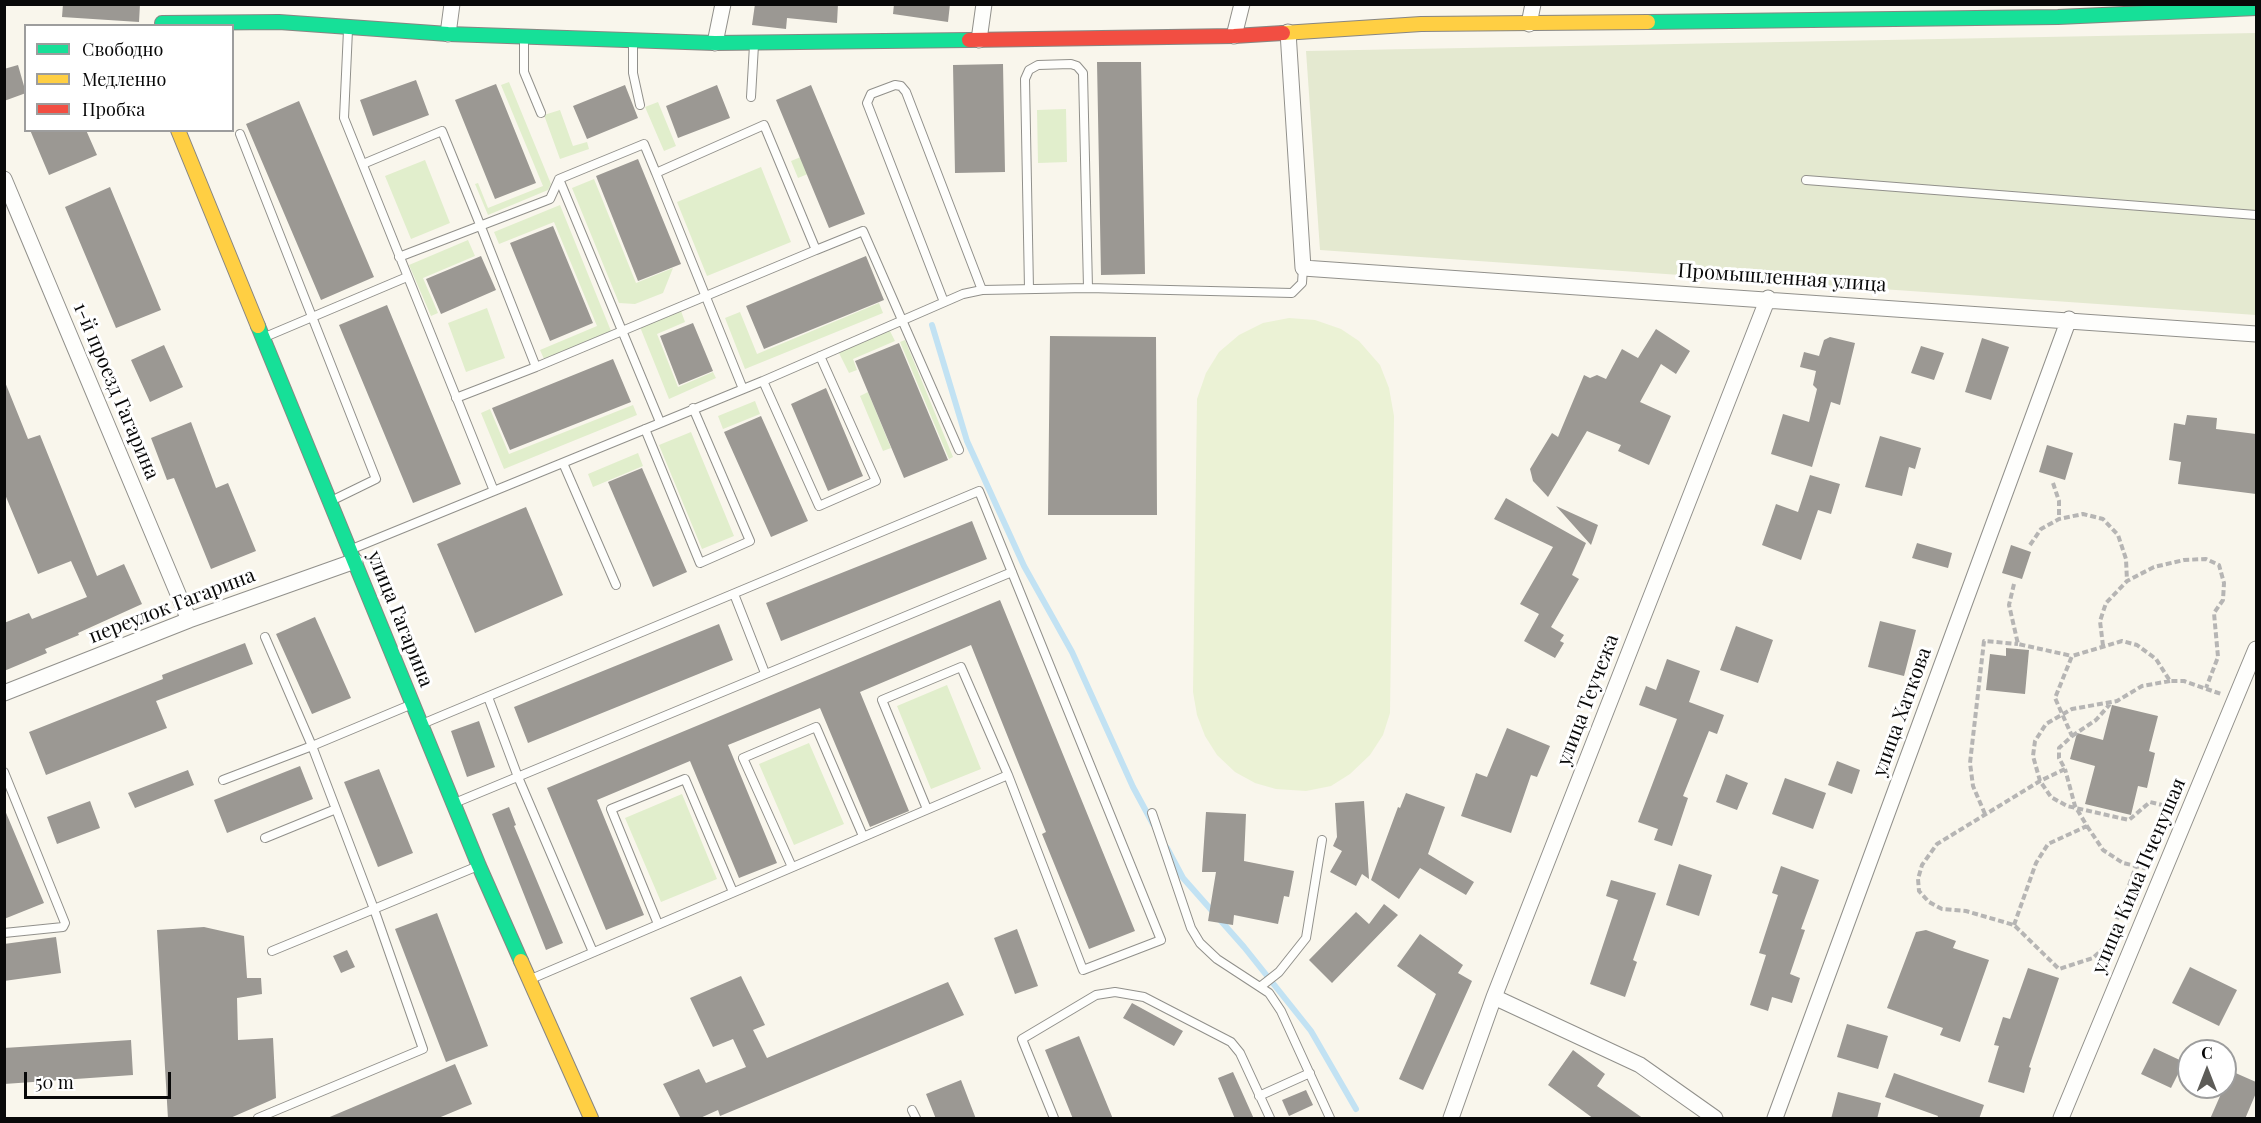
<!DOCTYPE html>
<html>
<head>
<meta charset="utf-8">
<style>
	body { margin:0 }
	#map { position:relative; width:2261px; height:1123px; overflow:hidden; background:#f9f6ec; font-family:"Playfair Display",serif }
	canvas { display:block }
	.frame { position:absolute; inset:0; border:6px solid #090909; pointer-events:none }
	.legend { position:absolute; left:24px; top:24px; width:210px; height:108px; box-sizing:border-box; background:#fff; border:2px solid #9d9d9d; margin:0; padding:8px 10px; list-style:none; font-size:18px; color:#090909 }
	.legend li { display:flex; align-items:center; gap:12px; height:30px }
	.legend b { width:30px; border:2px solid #9d9d9d }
	.north { position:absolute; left:2177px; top:1039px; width:60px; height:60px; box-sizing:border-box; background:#fff; border:2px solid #9d9d9d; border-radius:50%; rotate:0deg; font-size:16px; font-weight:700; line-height:24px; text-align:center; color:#090909 }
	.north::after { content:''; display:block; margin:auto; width:21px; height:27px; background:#5d5c58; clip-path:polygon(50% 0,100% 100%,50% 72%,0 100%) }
	.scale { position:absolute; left:24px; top:1072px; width:147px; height:27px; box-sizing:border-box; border:3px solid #090909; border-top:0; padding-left:8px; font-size:18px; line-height:21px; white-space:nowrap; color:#090909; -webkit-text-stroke:4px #fff; paint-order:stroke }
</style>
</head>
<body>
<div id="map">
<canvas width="2261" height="1123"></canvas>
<div class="frame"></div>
<ul class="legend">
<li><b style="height:8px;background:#16e098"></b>Свободно</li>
<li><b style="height:8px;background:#ffcf43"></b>Медленно</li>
<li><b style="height:8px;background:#f24e42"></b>Пробка</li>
</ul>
<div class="north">С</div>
<div class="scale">50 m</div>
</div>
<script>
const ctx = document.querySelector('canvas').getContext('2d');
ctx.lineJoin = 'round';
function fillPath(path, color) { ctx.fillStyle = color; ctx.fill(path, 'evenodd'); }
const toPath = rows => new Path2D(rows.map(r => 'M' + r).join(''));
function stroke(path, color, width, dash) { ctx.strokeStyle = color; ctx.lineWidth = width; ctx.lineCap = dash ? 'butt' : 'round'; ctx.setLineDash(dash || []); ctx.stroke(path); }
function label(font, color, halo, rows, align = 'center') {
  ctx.font = font + ' "Playfair Display",serif'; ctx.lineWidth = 6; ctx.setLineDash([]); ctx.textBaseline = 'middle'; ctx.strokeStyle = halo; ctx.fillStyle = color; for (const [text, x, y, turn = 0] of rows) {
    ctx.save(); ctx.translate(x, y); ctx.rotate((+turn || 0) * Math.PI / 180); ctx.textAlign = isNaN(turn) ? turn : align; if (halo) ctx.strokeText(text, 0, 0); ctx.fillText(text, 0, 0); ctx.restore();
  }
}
const green = toPath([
	[509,82,551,184,548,190,488,215,475,184,478,183,488,208,543,186,501,85],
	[658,102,676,146,664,151,645,107],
	[1066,109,1067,162,1038,163,1037,110],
	[560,110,573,146,587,142,589,149,560,159,544,115],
	[830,145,837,162,798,178,791,161],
	[425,160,450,223,411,239,385,176],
	[761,167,791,242,707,276,677,202],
	[594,179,636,283,673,268,663,293,635,304,619,303,572,188],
	[560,205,611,331,544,359,540,350,597,326,554,222,499,244,494,232],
	[468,240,475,256,423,278,438,313,431,316,409,265],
	[879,303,883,313,745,369,725,318,740,312,757,354],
	[487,308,505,358,466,372,448,323],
	[681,311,685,322,657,334,678,387,713,372,716,378,669,399,640,327],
	[889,329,895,341,853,359,857,370,849,373,838,351],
	[905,340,953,457,949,459,900,342],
	[868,392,891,448,883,451,860,396],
	[755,401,760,414,723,429,718,416],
	[633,405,637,415,504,469,481,413,490,409,509,454],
	[691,432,734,536,702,549,659,445],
	[638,453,643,466,593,487,588,474],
	[947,685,981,769,931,789,897,706],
	[809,743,844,824,794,845,759,764],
	[682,794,717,879,661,902,625,818]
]);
const cemetery = toPath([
	[2256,33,2256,315,1320,250,1306,51]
]);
const pitch = toPath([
	[1289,318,1315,320,1341,329,1359,341,1380,365,1389,388,1394,416,1390,713,1383,735,1370,755,1350,774,1331,786,1306,791,1276,789,1255,783,1235,772,1217,755,1205,736,1197,715,1193,692,1197,399,1206,373,1219,352,1239,335,1263,323]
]);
const stream = toPath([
	[932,325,967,441,1024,566,1072,652,1133,787,1153,824],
	[1167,848,1183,878,1244,947,1311,1031,1356,1109]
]);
const building = toPath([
	[63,4,140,4,139,22,62,17],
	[755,4,838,4,837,23,787,18,786,29,752,25],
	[894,4,950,4,948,22,893,14],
	[1097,62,1141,62,1145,274,1101,275],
	[1003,64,1005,172,955,173,953,65],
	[18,65,26,93,4,101,4,69],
	[416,80,429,115,373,136,360,100],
	[496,84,536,183,495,199,455,100],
	[625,85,638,118,587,139,573,106],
	[717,85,730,118,678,138,666,106],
	[811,85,865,214,829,228,776,100],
	[299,101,374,277,321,300,246,124],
	[30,130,86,130,97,155,49,175],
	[638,159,681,264,638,281,596,176],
	[110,187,161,310,116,328,65,207],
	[553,226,593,323,550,341,510,243],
	[481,256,496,290,441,314,426,279],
	[866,256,884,300,764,349,746,306],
	[387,305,461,484,413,503,339,325],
	[693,323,713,371,679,385,660,336],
	[1656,329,1690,351,1676,374,1661,364,1640,402,1671,416,1649,465,1618,451,1621,445,1587,431,1548,497,1533,481,1530,469,1552,433,1558,437,1584,375,1590,378,1597,375,1606,379,1622,349,1638,358],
	[1050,336,1156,337,1157,515,1048,515],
	[1830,337,1855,343,1840,405,1831,402,1812,467,1771,454,1783,414,1809,422,1817,389,1813,385,1816,371,1800,367,1804,352,1819,356,1824,340],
	[1982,338,2009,347,1991,400,1965,392],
	[899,343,948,460,904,478,855,361],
	[164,345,183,387,150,402,131,360],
	[1921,346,1944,353,1934,380,1911,373],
	[613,359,631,402,510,450,492,408],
	[5,382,28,439,40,435,97,576,124,564,142,604,78,633,79,635,45,649,47,653,4,671,4,623,29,613,32,619,87,597,71,561,38,574,4,492],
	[826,388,863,476,828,491,791,404],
	[2187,415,2217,418,2216,429,2256,434,2256,494,2178,484,2181,462,2169,460,2174,423,2185,425],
	[761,416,808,521,771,537,724,432],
	[191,422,216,488,228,483,256,551,211,569,174,478,167,480,151,438],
	[1880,436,1921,448,1915,469,1909,467,1902,496,1865,487],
	[2047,445,2073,453,2065,480,2039,472],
	[642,468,687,572,653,587,608,482],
	[1810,475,1840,484,1831,514,1818,510,1801,560,1762,545,1776,504,1798,512],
	[1506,498,1586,543,1572,575,1579,579,1551,627,1564,635,1560,641,1564,643,1555,658,1524,641,1539,614,1520,604,1553,547,1494,519],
	[1556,506,1598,525,1591,545],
	[526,507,563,595,475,633,437,544],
	[972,521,987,559,781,641,766,603],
	[1917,543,1952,553,1948,568,1912,558],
	[2011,545,2031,552,2022,579,2002,573],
	[1000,600,1135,931,1089,949,1042,834,1046,832,971,645,860,692,909,811,870,827,820,708,728,745,777,863,739,878,690,761,597,800,644,915,606,930,547,788],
	[315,617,351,698,312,714,276,634],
	[1880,621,1916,630,1904,676,1868,667],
	[719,624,733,660,528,743,514,707],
	[1736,626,1773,640,1758,683,1720,670],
	[245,643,253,664,156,701,167,728,46,775,29,732,163,679,162,675],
	[2006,648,2029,650,2025,694,1986,690,1990,654,2006,656],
	[1667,659,1700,671,1689,702,1724,715,1717,734,1709,731,1683,796,1688,798,1672,846,1654,840,1658,829,1638,822,1677,719,1639,705,1646,686,1656,690],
	[2112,705,2158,716,2149,751,2155,753,2147,788,2138,786,2131,815,2085,804,2095,766,2070,759,2077,733,2103,740],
	[479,721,495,767,467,777,451,731],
	[1507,728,1550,746,1537,777,1531,775,1511,833,1461,816,1476,773,1487,777],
	[1837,761,1860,770,1852,794,1828,785],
	[300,766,313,799,227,833,214,800],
	[379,769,413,853,378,867,344,782],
	[188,770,194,785,135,808,128,793],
	[1726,774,1748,783,1737,810,1716,802],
	[1785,778,1826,793,1813,829,1772,814],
	[1406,793,1445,807,1428,854,1474,882,1466,895,1420,868,1399,899,1371,880,1398,807,1400,808],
	[90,801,100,828,57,844,47,817],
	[1364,801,1369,879,1362,874,1356,886,1330,872,1342,851,1333,846,1337,837,1335,803],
	[509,807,516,825,514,826,563,943,546,950,492,814],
	[4,808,44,903,4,919],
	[1206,812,1246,814,1244,861,1294,871,1289,897,1284,896,1278,924,1234,915,1233,925,1208,921,1216,872,1202,872],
	[1679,864,1712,875,1699,916,1666,905],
	[1781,866,1819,880,1801,929,1805,930,1790,974,1800,978,1792,1003,1772,997,1768,1011,1750,1005,1766,955,1759,953,1778,895,1772,893],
	[1611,880,1656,893,1633,960,1637,962,1625,997,1590,984,1618,900,1606,896],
	[1384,904,1398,915,1332,983,1309,960,1356,912,1369,924],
	[437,913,488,1046,446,1062,395,929],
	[204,927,244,936,247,978,261,978,262,994,237,998,238,1040,273,1038,276,1098,228,1119,168,1119,157,930],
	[1017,929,1038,986,1015,994,994,938],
	[1926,930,1956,941,1953,948,1989,960,1960,1042,1940,1035,1943,1028,1887,1008,1916,932],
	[1420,934,1463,965,1458,973,1472,981,1423,1090,1399,1079,1436,994,1397,966],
	[56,937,61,973,4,981,4,944],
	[347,950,355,967,341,973,333,956],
	[2190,967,2237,990,2219,1026,2172,1003],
	[2028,968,2059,978,2029,1067,2031,1068,2024,1093,1988,1082,1999,1046,1994,1045,2003,1017,2010,1019],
	[741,976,765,1025,753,1030,767,1058,948,982,964,1015,720,1116,718,1110,698,1119,681,1119,663,1084,699,1069,706,1083,746,1067,733,1039,713,1047,690,998],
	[1132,1003,1183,1031,1174,1046,1123,1018],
	[1847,1024,1888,1036,1878,1069,1837,1057],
	[1079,1036,1113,1119,1073,1119,1045,1050],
	[131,1040,133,1075,4,1084,4,1048],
	[2154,1048,2184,1062,2171,1088,2141,1074],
	[1573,1050,1605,1074,1597,1086,1644,1119,1594,1119,1548,1085],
	[455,1064,472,1104,436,1119,325,1119],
	[2231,1071,2256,1082,2256,1093,2245,1119,2210,1119],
	[1233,1072,1254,1119,1235,1119,1218,1078],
	[1894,1073,1984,1105,1979,1119,1937,1119,1938,1116,1885,1097],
	[961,1080,976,1119,936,1119,926,1094],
	[1306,1090,1313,1105,1289,1116,1282,1100],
	[1838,1092,1881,1103,1877,1119,1831,1119]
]);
const path = toPath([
	[2053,483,2059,501,2059,519],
	[2030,545,2041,529,2059,519,2083,514,2103,519,2118,535,2126,559,2127,581],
	[2014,584,2009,605,2018,644,2072,656],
	[2103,646,2100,621,2106,603,2127,581,2154,567,2184,560,2206,559,2219,565,2224,583,2223,600,2214,613,2218,657,2206,688],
	[2170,681,2142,686,2117,701,2072,709,2046,724,2035,741,2033,756,2040,781,2051,797,2067,806,2129,820,2150,802,2174,808],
	[2072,736,2096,720,2110,704],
	[1985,814,1973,786,1970,763,1984,641,2018,644],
	[2087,826,2103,850,2123,863,2136,866],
	[2148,869,2136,866,2108,944,2093,958,2059,969,2014,925,1966,911,1942,909,1929,902,1919,891,1918,879,1922,865,1937,844,2040,781,2065,769,2059,758,2059,748,2072,736,2055,698,2072,656,2122,641,2137,645,2156,659,2170,681,2184,681,2221,694],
	[2014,925,2036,863,2048,844,2087,826,2075,806,2065,769]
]);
const lane = toPath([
	[348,30,344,118,494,491],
	[524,40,524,72,541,113],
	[633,42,633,73,640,105],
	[751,97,754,45],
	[240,134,376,479,331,501],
	[363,164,442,131,481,227,536,367,456,398],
	[656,173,743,389],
	[559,179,660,422],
	[1806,180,2256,215],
	[816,250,863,231,959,450],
	[399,257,550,199,559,179,644,144,656,173,764,125,816,250,536,367],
	[1029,289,1025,79,1029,70,1038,65,1071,64,1077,66,1083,73,1088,288],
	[944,302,867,103,871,94,895,85,901,86,906,92,982,290],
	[265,337,407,277],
	[763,381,819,506,876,481,820,356],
	[645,429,700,563,750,541,693,408],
	[563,463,616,585],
	[352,549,763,381,963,294,982,290,1088,288,1292,293,1302,283,1303,268],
	[734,594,765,673],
	[488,697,518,777,593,952],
	[422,724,979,491,1161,940,1083,970,1008,775,531,979],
	[4,772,65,923,63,927,4,933],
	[223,780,312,746,265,637],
	[457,802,1012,572],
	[927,809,882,700,961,667,1008,775],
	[1152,813,1191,928,1200,943,1217,959,1269,993,1281,1011,1330,1118],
	[265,838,336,809],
	[792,867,743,758,816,727,863,836],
	[658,924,611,809,685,779,733,892],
	[272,951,374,909,312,746,410,705],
	[1260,987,1279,972,1306,938,1322,840],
	[1259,1096,1310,1073],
	[912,1110,916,1118],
	[258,1118,423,1049,374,909,478,866],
	[1054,1118,1022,1039,1096,995,1115,992,1144,997,1231,1042,1240,1053,1270,1118]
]);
const street = toPath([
	[1529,24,1533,4],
	[1288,32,1303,268,2256,334],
	[448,34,452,4],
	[1234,36,1242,4],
	[979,40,984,4],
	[715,43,723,4],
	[4,179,189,620],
	[4,693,189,620,355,561],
	[1494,997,1640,1065,1715,1118],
	[1451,1118,1494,997,1768,298],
	[1775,1118,2069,319],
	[2061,1118,2256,649]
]);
const fast = toPath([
	[1648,22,2058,17,2256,8],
	[162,23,279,22,448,34,715,43,969,40],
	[258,326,479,866,521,961]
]);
const slow = toPath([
	[1283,33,1421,24,1648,22],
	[178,130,258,326],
	[521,961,591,1118]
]);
const jam = toPath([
	[969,40,1234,36,1283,33]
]);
const streetNames = [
	["Промышленная улица",1782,278,4],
	["1-й проезд Гагарина",116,391,67],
	["переулок Гагарина",172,606,-21],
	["улица Гагарина",400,619,68],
	["улица Теучежа",1588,700,-69],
	["улица Хаткова",1902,712,-70],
	["улица Кима Пченушая",2139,876,-67]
];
fillPath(green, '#e1eecc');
fillPath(cemetery, '#e4e9d0');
fillPath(pitch, '#ebf2d5');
stroke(stream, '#c2e2f3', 6);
fillPath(building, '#9b9893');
stroke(lane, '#91908b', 10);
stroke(street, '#91908b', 17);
stroke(fast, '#888682', 16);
stroke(slow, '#888682', 16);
stroke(jam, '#888682', 16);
stroke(path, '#b6b5b4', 4, [6, 3]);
stroke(lane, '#fefefc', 8);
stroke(street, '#fefefc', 15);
stroke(fast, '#16e098', 14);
stroke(slow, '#ffcf43', 14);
stroke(jam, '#f24e42', 14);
label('20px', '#090909', '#fff', streetNames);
</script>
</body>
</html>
